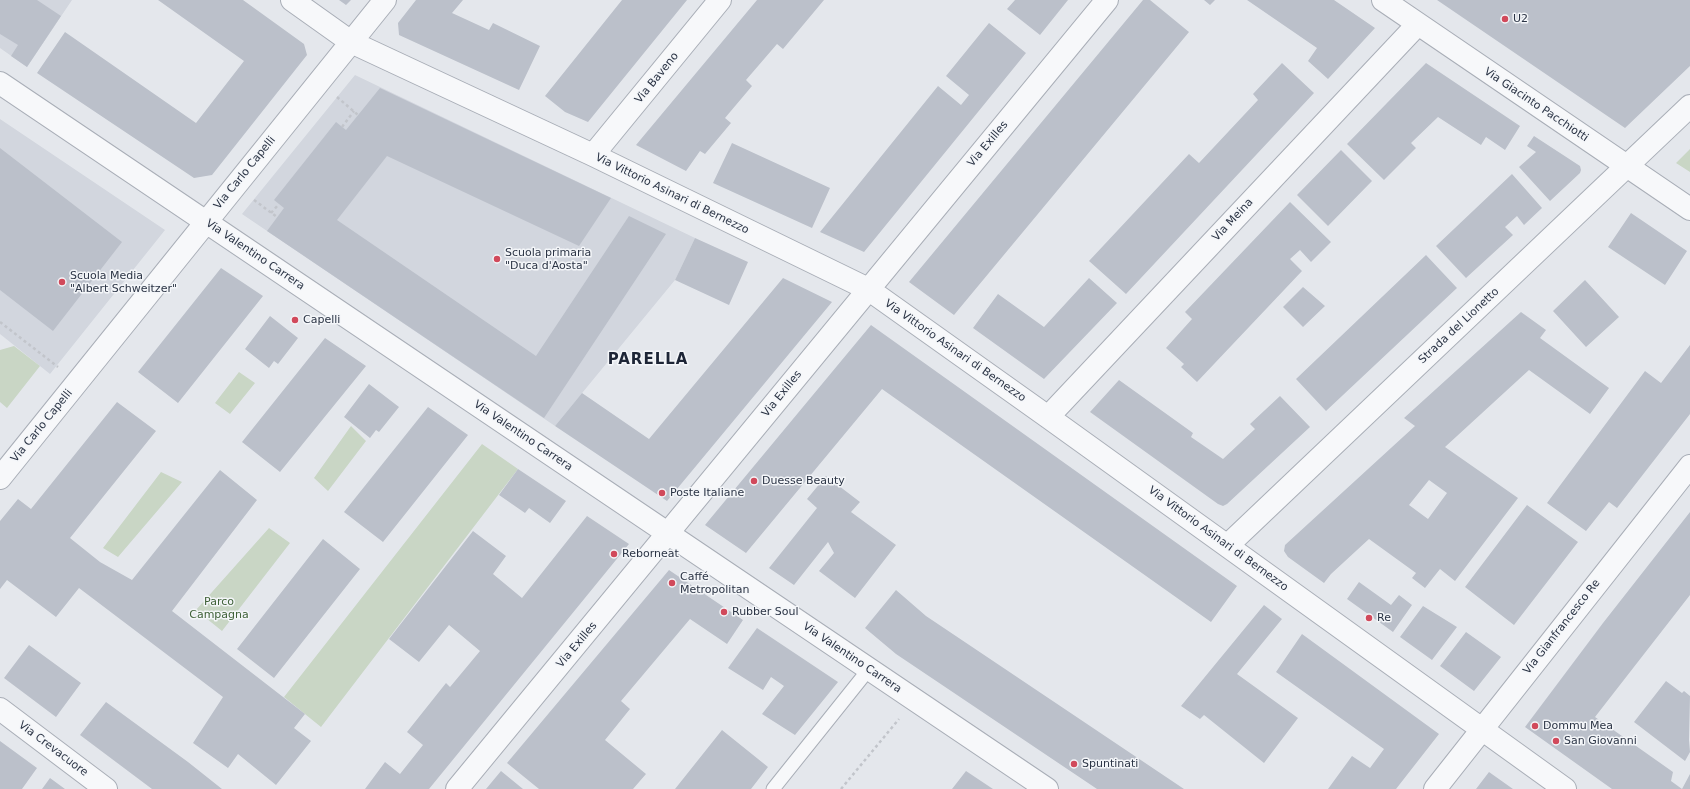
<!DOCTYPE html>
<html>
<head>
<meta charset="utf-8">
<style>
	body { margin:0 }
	canvas { display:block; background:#e4e7ec }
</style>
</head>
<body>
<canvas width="1690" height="789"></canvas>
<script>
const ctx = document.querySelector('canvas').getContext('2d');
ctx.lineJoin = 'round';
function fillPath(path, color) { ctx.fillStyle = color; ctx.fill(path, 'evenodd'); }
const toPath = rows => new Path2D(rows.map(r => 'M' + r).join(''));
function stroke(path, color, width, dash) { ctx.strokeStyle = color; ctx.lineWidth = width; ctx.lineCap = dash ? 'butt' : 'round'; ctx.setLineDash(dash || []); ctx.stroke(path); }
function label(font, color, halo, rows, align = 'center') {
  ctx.font = font + ' "DejaVu Sans",sans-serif'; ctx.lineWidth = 3; ctx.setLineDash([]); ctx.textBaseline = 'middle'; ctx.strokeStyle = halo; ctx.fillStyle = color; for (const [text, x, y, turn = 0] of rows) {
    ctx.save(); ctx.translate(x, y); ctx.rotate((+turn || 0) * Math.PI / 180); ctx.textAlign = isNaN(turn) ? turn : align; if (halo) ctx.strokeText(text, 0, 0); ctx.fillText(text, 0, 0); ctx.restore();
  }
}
const built = toPath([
	[0,0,72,0,27,67,0,48],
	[355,75,695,238,675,280,555,426,242,214],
	[0,119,165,230,50,374,0,334]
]);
const green = toPath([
	[1690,149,1690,172,1676,163],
	[14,346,40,366,7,408,0,402,0,350],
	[239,372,255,383,230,414,215,403],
	[351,426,366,441,328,491,314,478],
	[482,444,518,469,321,727,284,697],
	[161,472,182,482,118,557,103,548],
	[269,528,290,543,222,631,196,610]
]);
const building = toPath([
	[0,0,37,0,61,16,27,67,11,56,18,45,0,34],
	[158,0,243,0,304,44,307,55,212,175,194,178,37,73,65,32,196,123,244,61],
	[339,0,351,0,346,5],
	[416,0,463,0,452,13,489,30,493,23,540,46,519,90,399,35,398,23],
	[622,0,687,0,588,122,565,112,545,96],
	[757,0,824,0,783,49,777,44,746,80,752,86,725,118,731,123,705,154,700,151,686,171,636,145],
	[1015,0,1068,0,1040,35,1007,9],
	[1143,0,1150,0,1189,32,954,315,909,282],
	[1204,0,1215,0,1210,5],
	[1247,0,1334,0,1375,28,1328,79,1308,61,1317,48],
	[1437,0,1690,0,1690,66,1625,128],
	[989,23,1026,53,864,252,820,232,938,86,961,105,969,95,946,76],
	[1282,63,1314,93,1126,294,1089,261,1189,154,1199,163,1258,100,1253,94],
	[1426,63,1520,126,1505,150,1486,137,1481,145,1438,117,1411,143,1416,148,1384,180,1347,144],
	[380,88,611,198,579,246,387,156,337,220,536,356,629,216,666,234,544,418,267,231,284,208,274,200,336,122,346,130],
	[1534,136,1580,166,1581,170,1580,173,1550,201,1519,167,1536,152,1527,146],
	[732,143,830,188,812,228,713,183],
	[0,148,122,242,53,331,0,290],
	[1341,150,1372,181,1328,226,1297,195],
	[1512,174,1542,208,1524,225,1517,216,1505,227,1513,235,1466,278,1436,246],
	[1290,202,1331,242,1311,262,1300,250,1290,259,1302,271,1197,382,1181,367,1184,364,1166,348,1192,319,1185,312],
	[1631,213,1687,251,1665,285,1608,247],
	[695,238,748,262,729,305,675,280],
	[1426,255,1457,288,1326,411,1296,379],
	[221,268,263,296,178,403,138,372],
	[783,278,832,302,667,501,555,426,582,393,649,439],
	[1089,278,1117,303,1044,379,973,328,998,294,1044,327],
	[1585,280,1619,317,1586,347,1553,311],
	[1303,287,1325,306,1303,327,1283,307],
	[1521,312,1546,330,1540,338,1609,388,1590,414,1529,370,1445,447,1518,498,1455,581,1440,569,1425,588,1412,578,1416,573,1369,539,1331,574,1324,583,1288,557,1284,551,1285,545,1415,426,1404,418],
	[1429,480,1447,493,1428,519,1409,505],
	[270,316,298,338,278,364,274,361,269,368,245,349],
	[871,325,1237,586,1211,622,882,389,746,553,705,525],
	[325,338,366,366,280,472,242,442],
	[1690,345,1690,414,1617,508,1609,502,1586,531,1547,503,1645,371,1661,383],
	[1119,380,1193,433,1191,437,1223,459,1255,429,1250,424,1280,396,1310,427,1227,504,1223,506,1218,504,1090,412],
	[369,384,399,407,379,432,376,430,370,438,344,417],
	[117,402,156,431,70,538,100,562,132,580,220,470,257,500,172,611,305,714,294,728,311,741,276,785,238,754,228,768,193,743,223,697,79,588,56,617,7,580,0,589,0,521,18,499,31,509],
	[428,407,468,435,383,542,344,512],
	[518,469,566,501,550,523,529,508,525,513,499,495],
	[826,476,860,502,851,512,896,545,855,598,819,571,834,553,828,542,794,585,769,568,817,508,807,499],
	[1527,505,1578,542,1514,625,1465,587],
	[1690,512,1690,595,1595,717,1673,772,1671,781,1682,789,1690,774,1690,789,1612,789,1525,727,1603,623],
	[587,516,629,544,429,789,365,789,385,762,400,774,423,745,407,732,446,683,450,687,480,651,449,625,419,662,389,639,473,531,506,556,493,574,522,598],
	[323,539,360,569,274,678,237,649],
	[669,570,743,620,727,644,690,619,621,701,630,709,605,740,646,774,633,789,539,789,507,763],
	[1359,582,1391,605,1399,595,1412,605,1393,632,1347,599],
	[896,590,926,616,1184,789,1097,789,896,654,865,628],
	[1264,605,1282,619,1237,674,1298,718,1264,763,1204,715,1200,719,1181,706],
	[1423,606,1457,627,1432,660,1400,637],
	[757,628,838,682,795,735,762,714,784,686,771,677,763,690,728,668],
	[1466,632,1501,657,1474,691,1440,666],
	[1302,634,1439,734,1396,789,1328,789,1352,756,1370,768,1384,749,1276,672],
	[29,645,81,683,56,717,4,678],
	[1666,681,1682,693,1684,691,1690,696,1689,740,1690,752,1685,761,1634,722],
	[106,702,188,762,222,789,152,789,80,735],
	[722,730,768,767,751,789,675,789],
	[0,741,37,768,22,789,0,789],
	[501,771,523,789,486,789],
	[966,771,993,789,952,789],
	[1489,772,1513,789,1476,789],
	[50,778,65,789,42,789]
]);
const path = toPath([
	[337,97,358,115],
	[342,127,354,111],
	[254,200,277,217],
	[271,213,279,204],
	[0,322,58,367],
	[841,789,899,719]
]);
const service = toPath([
	[773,789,869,669]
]);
const minor = toPath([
	[292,0,351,42,593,155,868,289,1048,417,1565,789],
	[1383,0,1690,209],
	[0,83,1047,789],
	[593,155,720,0],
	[1048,417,1418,24],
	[0,478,385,0],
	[1228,545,1690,106],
	[0,709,106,789],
	[457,789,1107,0],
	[1435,789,1690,466]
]);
const markers = [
	[1505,19,4,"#d1495b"],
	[497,259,4,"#d1495b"],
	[62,282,4,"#d1495b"],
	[295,320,4,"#d1495b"],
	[754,481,4,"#d1495b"],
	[662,493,4,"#d1495b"],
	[614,554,4,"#d1495b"],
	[672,583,4,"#d1495b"],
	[724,612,4,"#d1495b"],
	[1369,618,4,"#d1495b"],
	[1535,726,4,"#d1495b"],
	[1556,741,4,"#d1495b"],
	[1074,764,4,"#d1495b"]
];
const poiNames = [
	["U2",1513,19],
	["Scuola primaria",505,253],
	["\"Duca d'Aosta\"",505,266],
	["Scuola Media",70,276],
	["\"Albert Schweitzer\"",70,289],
	["Capelli",303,320],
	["Duesse Beauty",762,481],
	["Poste Italiane",670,493],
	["Reborneat",622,554],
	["Caffé",680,577],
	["Metropolitan",680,590],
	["Rubber Soul",732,612],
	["Re",1377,618],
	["Dommu Mea",1543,726],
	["San Giovanni",1564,741],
	["Spuntinati",1082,764]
];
const streetNames = [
	["Via Baveno",657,78,-51],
	["Via Giacinto Pacchiotti",1536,105,34],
	["Via Exilles",988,144,-50],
	["Via Carlo Capelli",245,173,-51],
	["Via Vittorio Asinari di Bernezzo",672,194,26],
	["Via Meina",1233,220,-47],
	["Via Valentino Carrera",255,255,34],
	["Strada del Lionetto",1459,326,-43],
	["Via Vittorio Asinari di Bernezzo",955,351,35],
	["Via Exilles",782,394,-51],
	["Via Carlo Capelli",42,426,-51],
	["Via Valentino Carrera",523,436,34],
	["Via Vittorio Asinari di Bernezzo",1218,539,36],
	["Via Gianfrancesco Re",1562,627,-52],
	["Via Exilles",577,645,-50],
	["Via Valentino Carrera",852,658,34],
	["Via Crevacuore",53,749,37]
];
const parkNames = [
	["Parco",219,602],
	["Campagna",219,615]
];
const districtNames = [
	["PARELLA",648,360]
];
fillPath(built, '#d2d6de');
fillPath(green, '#c9d6c5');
fillPath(building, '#bbc0ca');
stroke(service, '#a9aeb7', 15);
stroke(minor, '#a9aeb7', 24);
stroke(path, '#c2c5cb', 2.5, [3, 3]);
stroke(service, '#f7f8fa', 13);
stroke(minor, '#f7f8fa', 22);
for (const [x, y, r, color] of markers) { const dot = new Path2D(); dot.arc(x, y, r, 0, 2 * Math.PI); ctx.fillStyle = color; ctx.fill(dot); stroke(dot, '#f4f6f9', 1.5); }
label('11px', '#2b3445', '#f4f6f9', poiNames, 'left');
label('11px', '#2b3445', '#f4f6f9', streetNames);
label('11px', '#3f6138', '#f4f6f9', parkNames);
ctx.letterSpacing = '1px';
label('bold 15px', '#1d2536', '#f4f6f9', districtNames);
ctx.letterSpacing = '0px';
</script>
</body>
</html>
